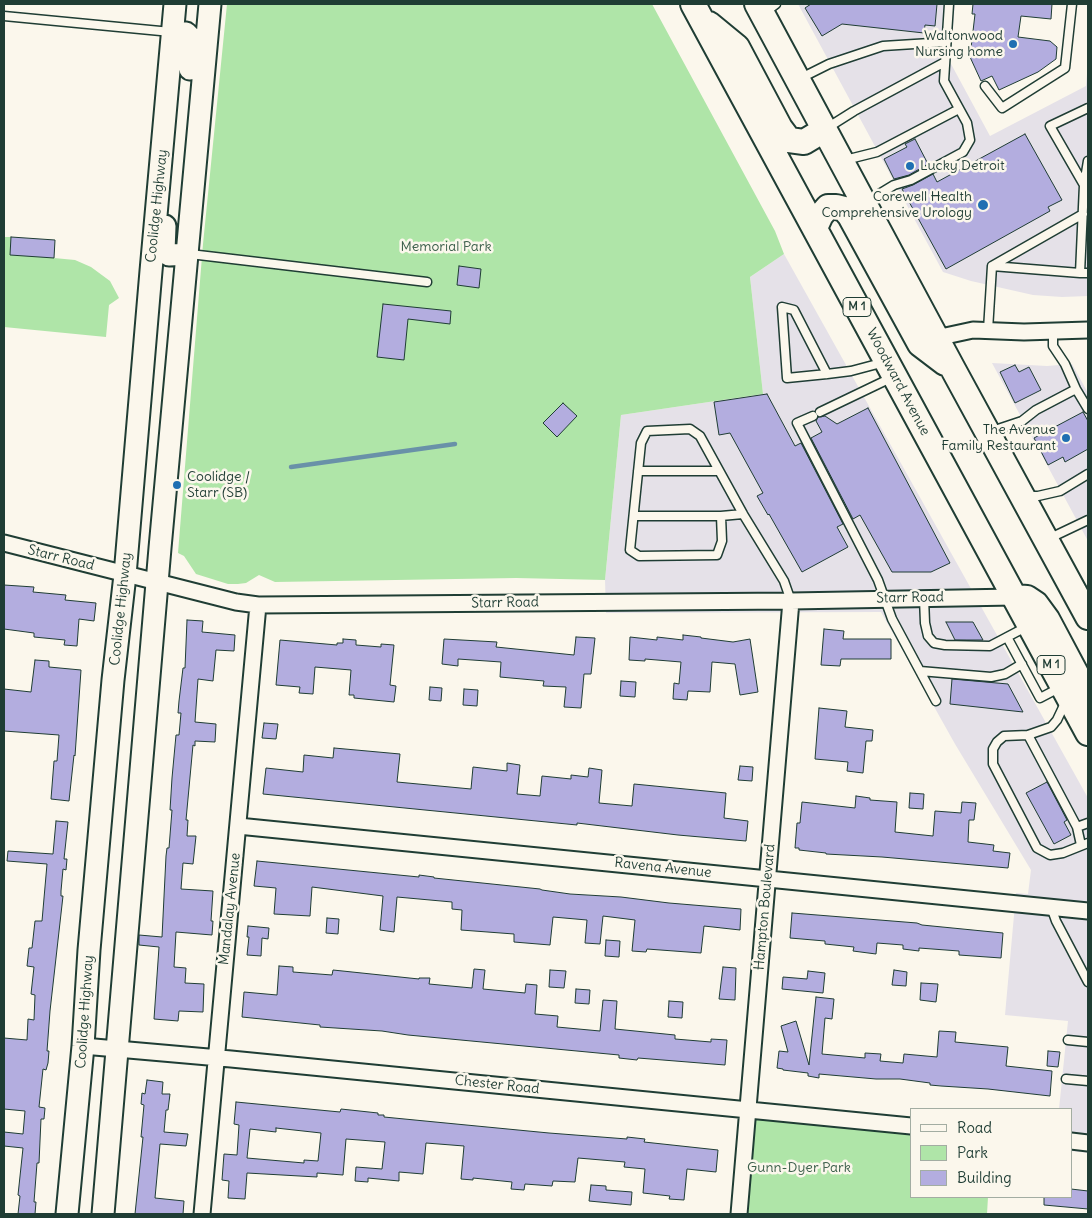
<!DOCTYPE html>
<html>
<head>
<meta charset="utf-8">
<style>
	body { margin:0 }
	#map { position:relative; width:1092px; height:1218px; overflow:hidden; background:#fbf7ec; font-family:Delius,sans-serif }
	canvas { display:block }
	.frame { position:absolute; inset:0; border:5px solid #1f3d34; pointer-events:none }
	.legend { position:absolute; left:910px; top:1108px; width:162px; height:90px; box-sizing:border-box; background:#fbf7ec; border:1px solid #a3ada2; margin:0; padding:6px 9px; list-style:none; font-size:15px; color:#1f3d34 }
	.legend li { display:flex; align-items:center; gap:10px; height:25px }
	.legend b { width:25px; border:1px solid #a3ada2 }
</style>
</head>
<body>
<div id="map">
<canvas width="1092" height="1218"></canvas>
<div class="frame"></div>
<ul class="legend">
<li><b style="height:6px;background:#fbf7ec"></b>Road</li>
<li><b style="height:14px;background:#afe5a8"></b>Park</li>
<li><b style="height:14px;background:#b3addf"></b>Building</li>
</ul>
</div>
<script>
const ctx = document.querySelector('canvas').getContext('2d');
ctx.lineJoin = 'round';
function fillPath(path, color) { ctx.fillStyle = color; ctx.fill(path, 'evenodd'); }
const toPath = rows => new Path2D(rows.map(r => 'M' + r).join(''));
function stroke(path, color, width, dash) { ctx.strokeStyle = color; ctx.lineWidth = width; ctx.lineCap = dash ? 'butt' : 'round'; ctx.setLineDash(dash || []); ctx.stroke(path); }
function label(font, color, halo, rows, align = 'center') {
  ctx.font = font + ' Delius,sans-serif'; ctx.lineWidth = 5; ctx.setLineDash([]); ctx.textBaseline = 'middle'; ctx.strokeStyle = halo; ctx.fillStyle = color; for (const [text, x, y, turn = 0] of rows) {
    ctx.save(); ctx.translate(x, y); ctx.rotate((+turn || 0) * Math.PI / 180); ctx.textAlign = isNaN(turn) ? turn : align; if (halo) ctx.strokeText(text, 0, 0); ctx.fillText(text, 0, 0); ctx.restore();
  }
}
const built = toPath([
	[798,4,955,4,950,62,990,136,1086,86,1088,61,1088,296,1062,297,1033,295,971,281,943,272],
	[784,254,1088,798,1088,1153,1071,1151,1071,1109,1059,1109,1068,1021,1005,1015,1016,893,1028,894,1031,870,955,744,881,612,606,613,605,580,621,415,763,394,750,277],
	[992,363,1047,366,1072,364,1088,393,1088,541]
]);
const green = toPath([
	[227,4,652,4,775,231,784,254,750,277,763,394,621,415,605,580,516,578,275,582,259,575,246,583,238,584,228,584,196,574,184,556,178,553,203,244],
	[4,237,11,237,54,258,75,260,91,267,110,281,119,298,109,305,106,337,4,327],
	[756,1117,911,1134,911,1197,988,1197,987,1214,748,1214]
]);
const stream = toPath([
	[291,467,455,444]
]);
const building = toPath([
	[811,4,937,4,935,26,925,25,924,33,842,24,822,36,805,8,811,4],
	[973,4,1052,4,1051,19,1021,16,1018,37,1050,41,1057,47,1056,59,1038,72,999,90,992,76,981,81,970,57,975,14,972,14,973,4],
	[1025,134,1062,200,1048,207,1050,211,946,269,902,189,913,185,933,174,937,182,1025,134],
	[915,139,928,164,909,175,894,179,884,159,907,147,905,144,915,139],
	[11,237,55,240,54,258,10,255,11,237],
	[459,266,481,269,479,288,457,285,459,266],
	[383,304,451,311,450,324,408,319,404,360,377,357,383,304],
	[1015,365,1019,372,1029,367,1041,390,1015,403,1000,372,1015,365],
	[767,394,795,446,801,443,843,524,837,527,848,547,802,572,769,514,768,515,757,496,763,493,730,433,719,435,714,402,767,394],
	[563,403,577,416,557,437,543,423,563,403],
	[868,408,950,563,931,572,892,572,860,515,853,519,811,438,822,432,816,421,818,417,825,416,837,424,868,408],
	[1083,412,1088,421,1088,449,1065,462,1063,457,1048,465,1034,438,1083,412],
	[4,585,34,587,33,592,66,595,65,600,96,603,94,621,79,619,77,646,64,645,65,640,34,637,34,633,4,629,4,585],
	[187,620,203,621,202,632,235,635,234,651,216,650,213,681,198,679,195,722,216,724,215,742,195,741,195,746,193,745,186,820,188,820,187,836,196,836,193,864,183,863,181,889,213,891,211,921,213,921,212,935,176,932,174,967,186,968,185,983,204,984,203,1012,179,1011,178,1021,154,1019,159,947,139,945,139,935,162,937,166,856,167,848,169,848,172,810,170,810,172,778,176,735,179,735,181,713,178,713,179,701,183,668,185,668,187,620],
	[946,622,973,622,983,640,955,640,946,622],
	[824,629,844,631,843,639,891,639,891,659,841,659,840,666,821,665,824,629],
	[683,635,701,637,701,638,733,642,750,639,758,692,740,695,735,664,712,662,710,692,688,691,687,700,673,699,674,683,679,684,681,662,645,659,645,661,629,660,630,637,657,640,657,637,683,640,683,635],
	[576,637,595,638,591,674,584,674,581,708,564,707,566,687,543,686,544,681,500,677,501,662,458,659,458,666,442,664,444,639,497,642,496,647,574,655,576,637],
	[343,639,356,640,356,645,381,647,381,644,394,645,390,685,396,686,394,702,354,698,354,695,349,695,351,670,315,667,313,694,299,693,300,687,276,685,280,640,337,645,337,643,343,643,343,639],
	[35,660,49,661,49,667,81,670,75,756,74,755,69,801,51,799,54,761,57,761,59,735,4,731,4,689,31,692,35,660],
	[952,679,1008,684,1023,712,950,704,952,679],
	[621,681,636,682,635,697,620,696,621,681],
	[430,687,442,688,441,701,429,700,430,687],
	[464,689,478,690,477,706,463,705,464,689],
	[819,708,847,711,845,727,873,730,872,741,866,741,863,773,847,771,848,762,815,759,819,708],
	[264,723,278,724,276,739,262,738,264,723],
	[334,748,400,754,397,782,471,789,473,767,507,771,507,763,520,765,517,794,540,796,542,776,571,779,571,775,588,777,589,768,602,770,599,803,632,806,634,784,726,793,724,818,748,821,746,841,678,835,577,823,577,825,263,794,266,768,303,772,304,755,333,758,334,748],
	[740,766,753,767,752,781,738,780,740,766],
	[1047,782,1067,820,1064,822,1071,835,1054,844,1026,793,1047,782],
	[910,793,924,794,923,809,909,808,910,793],
	[856,796,870,798,870,800,897,802,895,832,933,836,935,811,961,813,962,802,976,803,974,820,969,820,968,842,994,845,993,851,1010,853,1008,868,882,857,826,854,826,853,799,850,799,848,795,848,797,823,800,823,802,802,855,808,856,796],
	[56,821,68,822,64,859,67,859,66,870,63,869,61,891,61,896,63,896,50,1011,47,1051,49,1051,48,1063,46,1070,43,1069,39,1107,45,1108,44,1119,41,1119,39,1163,37,1163,34,1202,36,1202,35,1214,18,1214,20,1196,18,1195,23,1148,4,1146,4,1132,23,1134,25,1111,4,1109,4,1038,27,1040,28,1019,34,1020,35,995,31,994,34,967,27,966,29,948,32,948,35,921,42,921,47,864,7,861,8,851,53,854,56,821],
	[257,861,419,877,419,875,434,877,434,878,540,889,542,890,570,894,621,897,669,903,741,909,740,930,704,926,701,953,647,949,646,952,632,951,635,920,603,916,600,944,585,943,587,920,553,917,550,945,514,942,514,934,461,930,462,910,452,909,452,902,397,897,394,932,380,930,383,896,312,887,310,916,274,914,276,888,254,886,257,861],
	[792,913,917,923,922,925,1003,933,1001,958,959,955,959,951,919,948,919,951,903,949,903,945,877,943,876,954,853,951,854,947,825,944,825,941,790,938,792,913],
	[327,918,339,919,338,934,326,933,327,918],
	[248,926,269,928,268,939,262,938,261,956,247,955,249,937,247,937,248,926],
	[606,940,620,941,619,957,605,956,606,940],
	[279,966,293,967,293,972,332,975,333,970,419,979,419,978,430,978,429,984,472,988,474,969,485,970,483,989,525,993,526,984,537,985,535,1014,558,1016,557,1027,600,1031,603,1000,617,1001,615,1029,675,1035,675,1039,711,1042,711,1039,727,1040,725,1065,638,1058,637,1060,619,1058,619,1055,408,1035,382,1031,320,1027,320,1025,242,1017,244,992,277,995,279,966],
	[723,967,736,968,735,1000,719,999,723,967],
	[550,970,566,971,564,988,549,987,550,970],
	[894,970,907,972,906,986,892,985,894,970],
	[808,971,825,973,823,993,782,989,783,977,807,979,808,971],
	[921,983,938,984,936,1002,920,1000,921,983],
	[576,989,590,990,589,1004,575,1003,576,989],
	[816,997,834,999,832,1019,825,1018,822,1054,865,1058,865,1053,881,1054,880,1061,903,1063,904,1054,937,1057,939,1031,956,1032,955,1042,1008,1047,1006,1066,1052,1071,1050,1096,988,1089,941,1086,930,1085,930,1083,900,1079,876,1079,819,1074,819,1078,808,1076,808,1073,783,1070,783,1069,777,1068,779,1051,788,1052,781,1026,796,1021,809,1065,816,997],
	[669,1001,683,1002,682,1018,668,1017,669,1001],
	[1048,1051,1060,1052,1058,1067,1047,1066,1048,1051],
	[147,1080,163,1082,162,1094,170,1094,168,1110,166,1110,164,1132,188,1134,186,1146,160,1144,155,1198,184,1201,183,1214,135,1214,143,1137,141,1137,144,1105,141,1104,142,1093,145,1094,147,1080],
	[236,1102,340,1112,341,1109,378,1113,378,1115,384,1115,384,1117,425,1121,549,1133,627,1139,627,1137,645,1139,644,1142,718,1150,716,1172,687,1169,684,1200,669,1199,670,1196,643,1193,645,1169,624,1167,625,1162,578,1158,575,1182,553,1181,552,1186,525,1184,524,1190,511,1189,512,1182,473,1178,473,1180,461,1179,464,1146,426,1143,423,1174,399,1172,399,1181,368,1178,368,1182,355,1181,356,1167,382,1169,385,1142,346,1139,343,1175,317,1173,317,1177,247,1173,245,1199,228,1198,229,1181,222,1180,224,1154,237,1155,239,1125,234,1124,236,1102],
	[276,1128,321,1133,318,1161,304,1160,304,1163,247,1158,250,1129,276,1132,276,1128],
	[591,1185,606,1186,606,1190,632,1192,631,1205,589,1201,591,1185],
	[1071,1189,1088,1191,1088,1209,1044,1205,1044,1197,1071,1197,1071,1189]
]);
const lane = toPath([
	[764,13,776,4],
	[4,16,171,32],
	[799,79,829,64,883,46,946,42],
	[985,86,1002,108,1065,68,1072,4],
	[1088,108,1050,126,1084,185,1080,273,1088,273],
	[827,128,854,111,945,62],
	[845,160,877,152,959,109],
	[1084,185,1088,161],
	[866,202,894,185,911,180,963,152,970,140,967,123,944,81,949,4],
	[190,254,427,282],
	[1080,273,992,266,1083,214],
	[988,330,992,266],
	[1053,332,1053,346,1065,364,1076,389,1088,409],
	[827,374,794,310,782,307,787,378,827,374,851,371,885,362],
	[820,412,893,377],
	[813,416,797,423,878,580,892,619,936,701],
	[989,432,1022,421,1036,410,1076,389],
	[638,471,719,471],
	[1026,496,1038,496,1060,491,1088,474],
	[743,514,721,516,722,541,717,555,639,556,630,550,641,443,647,431,690,429,700,436,743,514,784,581,791,601],
	[634,516,721,516],
	[1048,539,1088,520],
	[924,598,925,623,928,636,934,643,945,645,990,646,1028,626],
	[1007,637,1040,698,1061,687],
	[920,671,991,677,1005,674,1022,664],
	[1066,701,1057,720,1051,727,1028,735,1004,736,997,742,993,749,993,764,1037,848,1050,855,1063,853,1088,843],
	[1028,735,1077,827,1081,845],
	[1077,827,1088,823],
	[1051,907,1056,921,1088,982],
	[1068,1040,1088,1042],
	[1066,1079,1088,1081]
]);
const street = toPath([
	[936,338,973,330,1024,332,1088,330],
	[4,543,236,602,258,605,791,601,1014,597],
	[238,826,1088,911],
	[83,1046,231,1059,911,1126],
	[1071,1141,1088,1143],
	[202,1214,258,605],
	[739,1214,791,601]
]);
const secondary = toPath([
	[173,32,186,33,192,39,190,69],
	[165,226,164,251,169,255,188,254],
	[67,1214,83,1046,89,950,113,680,125,575,151,271,175,4],
	[103,1214,160,548,210,4]
]);
const primary = toPath([
	[693,4,1088,733],
	[757,4,953,369,1088,617],
	[709,24,737,47,780,128,789,140,804,142,824,130],
	[815,228,821,215,828,207,836,207,844,209,850,216,920,344,945,363],
	[1014,597,1027,598,1036,604,1047,619,1088,696]
]);
const markers = [
	[1013,44,5,"#1f6fb2"],
	[910,166,5,"#1f6fb2"],
	[983,205,6,"#1f6fb2"],
	[1066,438,5,"#1f6fb2"],
	[177,485,5,"#1f6fb2"]
];
const shields = [
	[857,307,28],
	[1051,665,28]
];
const shieldNames = [
	["M 1",857,307],
	["M 1",1051,665]
];
const poiNames = [
	["Waltonwood",1003,36],
	["Nursing home",1003,52],
	["Lucky Detroit",920,166,"left"],
	["Corewell Health",972,197],
	["Comprehensive Urology",972,213],
	["The Avenue",1056,430],
	["Family Restaurant",1056,446],
	["Coolidge /",187,477,"left"],
	["Starr (SB)",187,493,"left"]
];
const streetNames = [
	["Coolidge Highway",157,206,-84],
	["Woodward Avenue",898,382,62],
	["Starr Road",61,558,14],
	["Starr Road",910,598,-1],
	["Starr Road",505,603,-1],
	["Coolidge Highway",121,609,-84],
	["Ravena Avenue",663,868,6],
	["Hampton Boulevard",765,907,-85],
	["Mandalay Avenue",230,909,-84],
	["Coolidge Highway",85,1012,-86],
	["Chester Road",497,1085,6]
];
const parkNames = [
	["Memorial Park",446,247],
	["Gunn-Dyer Park",799,1168]
];
fillPath(built, '#e5e1e8');
fillPath(green, '#afe5a8');
stroke(stream, '#6991a8', 4.5);
fillPath(building, '#b3addf');
stroke(building, '#1f3d34', 1);
stroke(lane, '#1f3d34', 11);
stroke(street, '#1f3d34', 19);
stroke(secondary, '#1f3d34', 25);
stroke(primary, '#1f3d34', 28);
stroke(lane, '#fbf7ec', 8);
stroke(street, '#fbf7ec', 15);
stroke(secondary, '#fbf7ec', 21);
stroke(primary, '#fbf7ec', 24);
for (const [x, y, r, color] of markers) { const dot = new Path2D(); dot.arc(x, y, r, 0, 2 * Math.PI); ctx.fillStyle = color; ctx.fill(dot); stroke(dot, '#fbf7ec', 2); }
for (const [x, y, w] of shields) { const box = new Path2D(); box.roundRect(x - w / 2, y - 9.5, w, 19, 4); ctx.fillStyle = '#fbf7ec'; ctx.fill(box); stroke(box, '#1f3d34', 1); }
label('bold 12px', '#1f3d34', null, shieldNames);
label('14px', '#1f3d34', '#fbf7ec', poiNames, 'right');
label('14px', '#1f3d34', '#fbf7ec', streetNames);
label('14px', '#3c5f4b', '#fbf7ec', parkNames);
</script>
</body>
</html>
